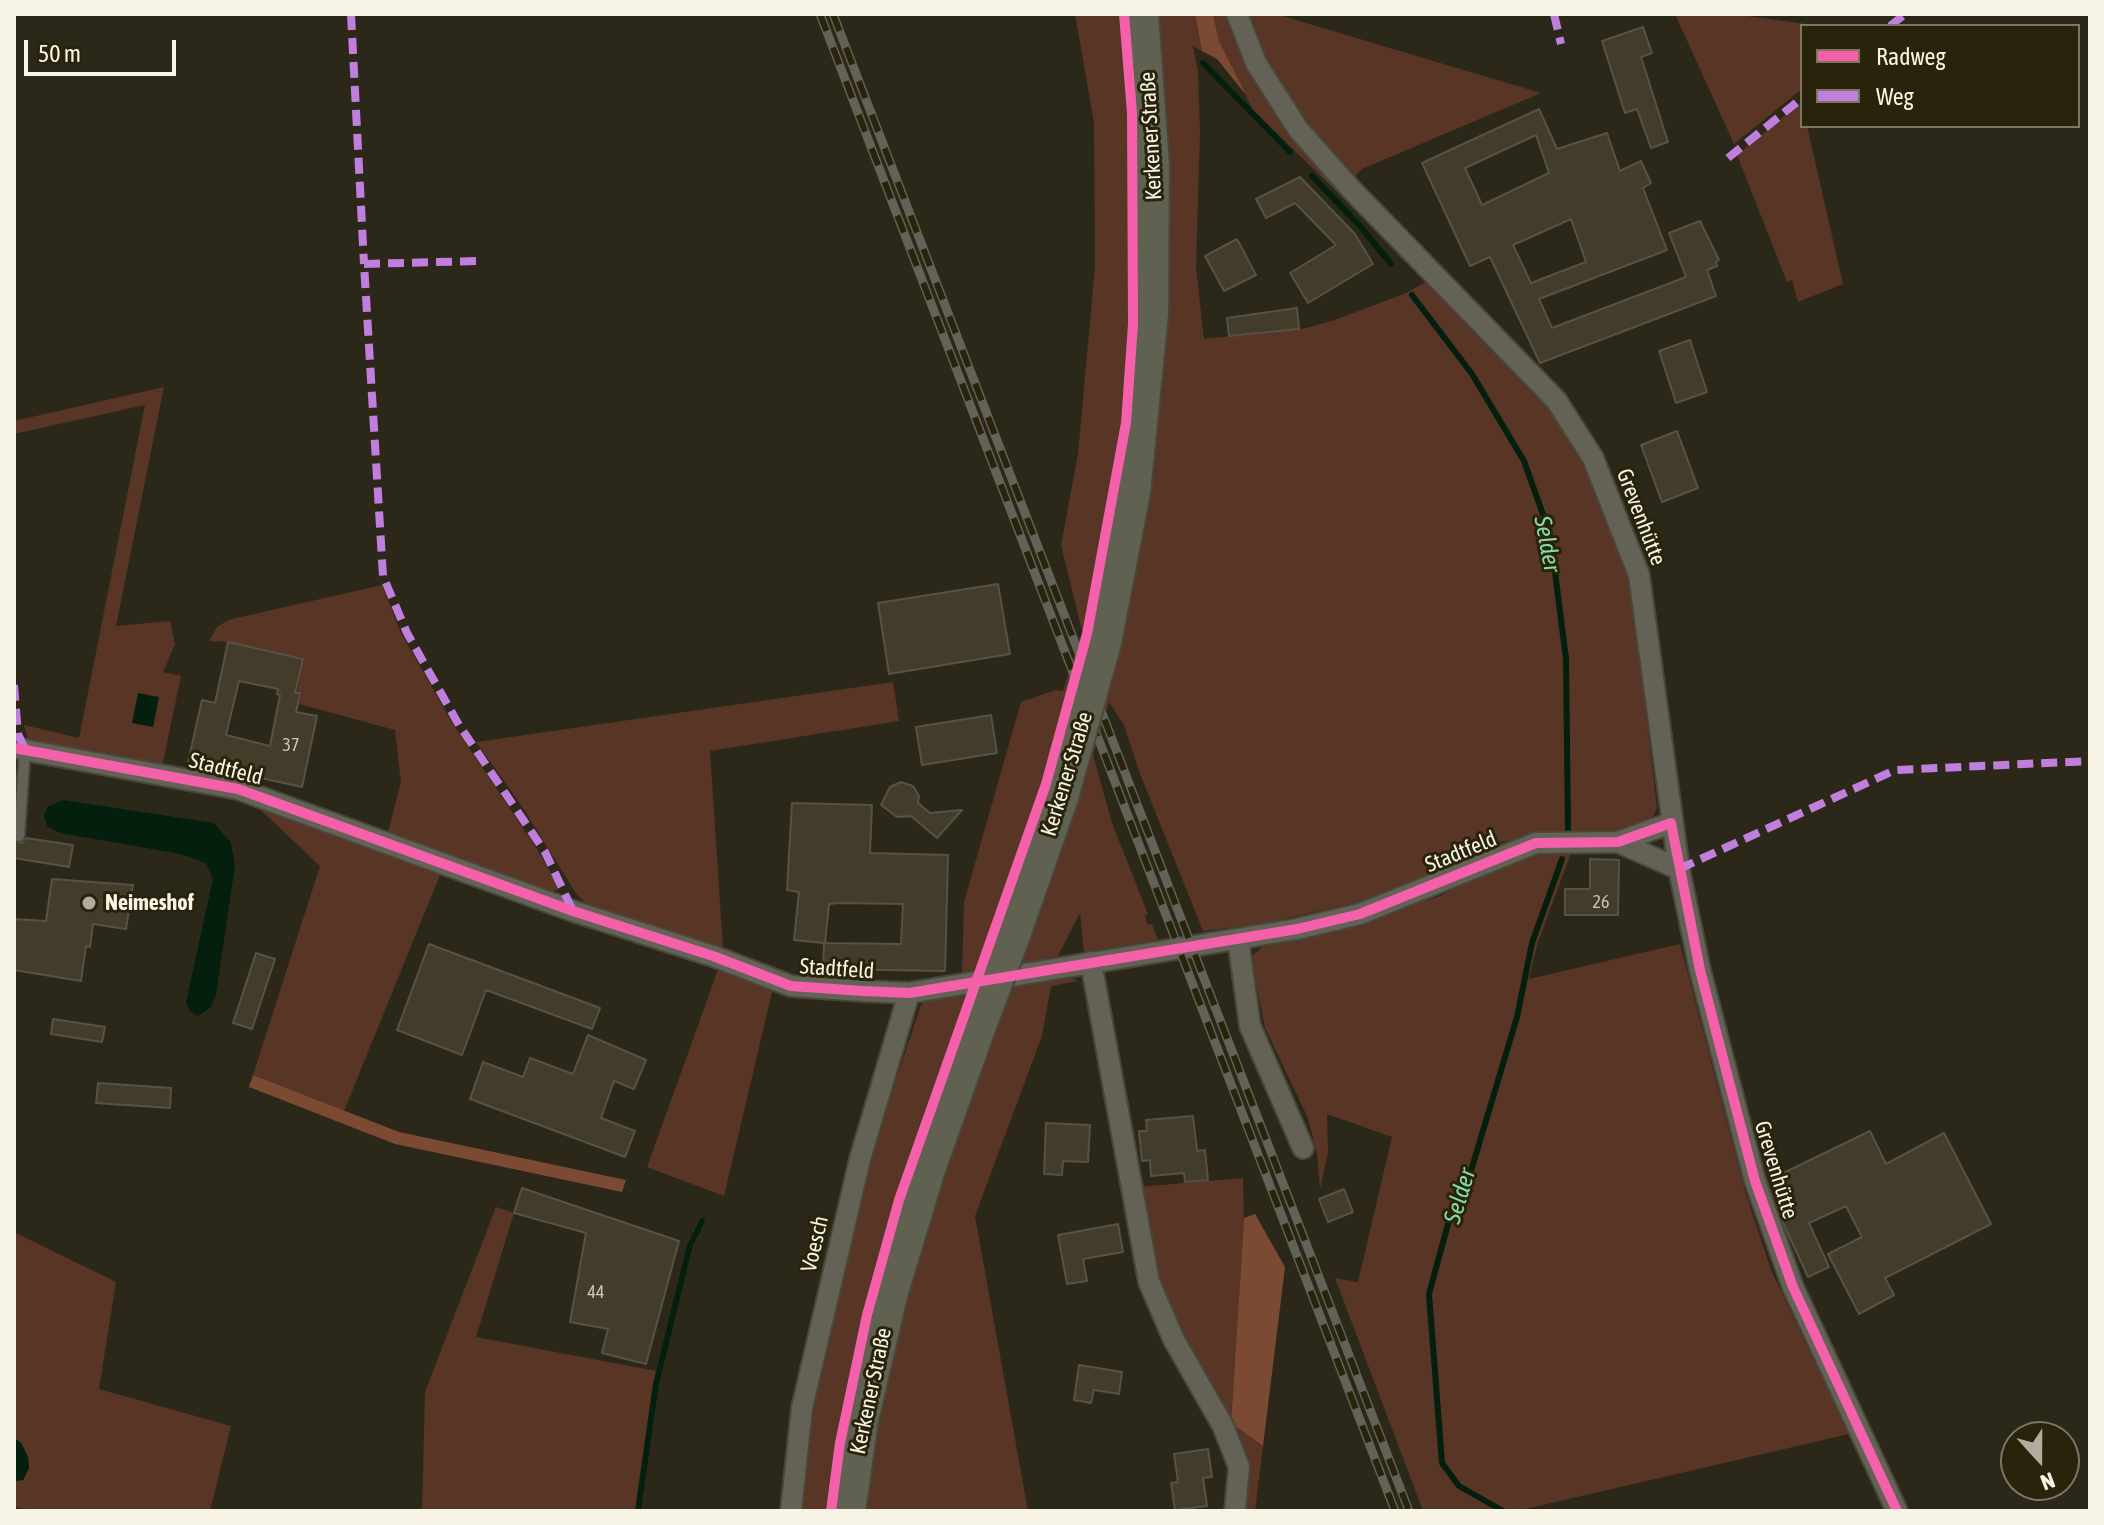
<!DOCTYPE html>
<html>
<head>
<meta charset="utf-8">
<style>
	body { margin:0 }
	#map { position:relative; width:2104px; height:1525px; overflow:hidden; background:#2b281a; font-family:"Asap Condensed",sans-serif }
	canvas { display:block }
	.frame { position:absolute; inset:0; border:16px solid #f7f4e5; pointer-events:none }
	.legend { position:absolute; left:1800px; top:24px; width:280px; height:104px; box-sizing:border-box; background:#28230a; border:2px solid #7b7762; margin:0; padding:10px 14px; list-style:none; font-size:24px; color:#f7f4e5 }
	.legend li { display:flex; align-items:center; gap:16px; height:40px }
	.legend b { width:40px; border:2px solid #7b7762 }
	.north { position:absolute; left:2000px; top:1421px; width:80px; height:80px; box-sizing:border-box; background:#28230a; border:2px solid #7b7762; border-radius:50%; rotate:159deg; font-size:22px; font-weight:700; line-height:32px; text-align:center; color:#f7f4e5 }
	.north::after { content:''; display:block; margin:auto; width:28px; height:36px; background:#b0ad9e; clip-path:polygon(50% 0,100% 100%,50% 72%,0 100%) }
	.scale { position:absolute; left:24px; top:40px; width:152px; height:36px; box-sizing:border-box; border:4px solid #f7f4e5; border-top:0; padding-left:10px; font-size:24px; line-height:28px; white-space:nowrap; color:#f7f4e5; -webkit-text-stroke:6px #28230a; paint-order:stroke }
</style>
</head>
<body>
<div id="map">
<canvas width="2104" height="1525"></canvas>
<div class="frame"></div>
<ul class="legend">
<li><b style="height:10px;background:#f560ab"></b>Radweg</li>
<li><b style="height:10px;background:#c07fdc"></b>Weg</li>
</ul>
<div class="north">N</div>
<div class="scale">50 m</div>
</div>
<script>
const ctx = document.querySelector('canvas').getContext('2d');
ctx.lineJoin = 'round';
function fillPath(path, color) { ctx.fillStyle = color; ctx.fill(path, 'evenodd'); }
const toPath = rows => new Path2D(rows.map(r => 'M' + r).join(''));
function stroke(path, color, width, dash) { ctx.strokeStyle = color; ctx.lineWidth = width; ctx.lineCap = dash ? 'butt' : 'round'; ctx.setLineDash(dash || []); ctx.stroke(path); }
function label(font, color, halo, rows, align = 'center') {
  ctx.font = font + ' "Asap Condensed",sans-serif'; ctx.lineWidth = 6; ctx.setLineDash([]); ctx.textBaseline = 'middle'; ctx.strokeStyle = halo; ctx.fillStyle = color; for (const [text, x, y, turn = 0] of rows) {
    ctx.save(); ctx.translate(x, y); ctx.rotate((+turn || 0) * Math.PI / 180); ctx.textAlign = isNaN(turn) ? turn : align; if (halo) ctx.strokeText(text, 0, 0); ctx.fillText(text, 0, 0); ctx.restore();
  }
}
const green = toPath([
	[1075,14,1130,14,1139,145,1139,270,1131,429,1076,711,988,970,962,975,964,902,1021,702,1056,690,1063,691,1082,631,1061,545,1078,454,1095,267,1094,123],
	[1155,14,1195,14,1202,51,1193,46,1198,72,1200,132,1196,268,1204,339,1302,329,1335,320,1406,293,1428,281,1253,110,1219,41,1213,14,1228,14,1248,66,1267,100,1293,135,1542,398,1580,452,1620,548,1630,580,1657,808,1653,817,1623,831,1497,842,1459,858,1433,875,1359,902,1261,924,1203,931,1140,774,1124,725,1109,702,1093,755,1112,823,1148,914,1145,916,1148,925,1152,924,1158,940,1084,952,1080,913,1058,956,1015,965,1130,593],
	[1248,14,1276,14,1541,93,1362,169,1354,177,1305,123,1263,58],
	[1675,14,1732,14,1821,26,1802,26,1802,89,1734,144],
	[1802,102,1802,126,1807,126,1843,284,1798,302,1792,280,1787,282,1737,155],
	[164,387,116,626,170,621,175,644,163,672,181,676,162,767,36,742,28,739,24,725,79,738,145,405,14,434,14,421],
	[382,585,401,633,453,724,539,852,559,889,546,894,387,836,401,782,395,730,299,704,301,694,297,692,303,658,228,642,209,641,217,627,228,620],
	[893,682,899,721,710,751,723,948,599,914,577,895,521,805,476,742],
	[249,799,442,870,344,1111,253,1075,320,866],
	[1559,850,1571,853,1537,945,1529,979,1680,944,1745,1191,1771,1270,1849,1434,1517,1511,1423,1511,1335,1278,1358,1282,1392,1137,1327,1114,1328,1152,1320,1189,1317,1154,1308,1118,1265,1028,1251,957,1264,945,1365,920,1440,896,1508,862],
	[719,967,773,988,724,1196,647,1167],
	[1065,975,1078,981,1051,986,1042,1036,975,1216,1028,1511,863,1511,875,1430,977,997,841,1511,800,1511,802,1478,836,1283,872,1151,921,1005,927,999],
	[1243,1178,1244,1218,1231,1423,1263,1446,1255,1511,1244,1511,1246,1491,1157,1278,1139,1187],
	[496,1207,514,1213,476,1337,656,1371,688,1242,700,1217,705,1219,693,1246,659,1383,641,1511,422,1511,425,1392],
	[14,1232,116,1282,99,1389,231,1426,210,1511,35,1511,14,1507,14,1481,23,1480,29,1468,28,1457,21,1443,14,1438]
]);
const forest = toPath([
	[1195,14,1213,14,1219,41,1246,95,1217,59,1202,51],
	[253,1075,399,1132,626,1180,622,1192,395,1144,249,1087],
	[1255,1214,1285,1267,1263,1446,1231,1423,1244,1218]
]);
const water = toPath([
	[138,693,159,697,153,727,132,723],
	[63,800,214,823,231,843,235,865,216,995,210,1008,198,1016,190,1011,186,1002,213,879,206,863,181,854,60,833,47,826,44,816,47,807],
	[14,1438,21,1443,28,1457,29,1468,23,1480,14,1481]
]);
const stream = toPath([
	[1203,63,1290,152],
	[1312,176,1361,227,1391,264],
	[1412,295,1472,374,1524,461,1545,520,1553,556,1566,659,1568,829],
	[638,1511,656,1384,690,1245,702,1221],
	[1503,1511,1459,1486,1442,1463,1429,1294,1448,1224,1471,1171,1517,1017,1532,943,1562,859]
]);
const building = toPath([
	[1643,27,1652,53,1641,57,1668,142,1651,148,1637,109,1625,113,1602,41,1643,27],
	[1539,109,1557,149,1607,133,1620,171,1641,161,1651,183,1643,188,1667,250,1539,299,1552,328,1686,277,1669,233,1700,221,1719,260,1716,262,1717,266,1707,270,1716,296,1540,363,1490,257,1470,266,1422,163,1539,109],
	[1536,135,1549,173,1482,205,1465,168,1536,135],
	[1571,219,1586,262,1531,283,1513,245,1571,219],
	[1300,177,1355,234,1373,264,1308,303,1290,273,1336,245,1295,203,1266,218,1256,199,1300,177],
	[1237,239,1256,275,1224,291,1205,256,1237,239],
	[1297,308,1299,329,1229,336,1227,318,1297,308],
	[1690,340,1707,392,1676,403,1659,351,1690,340],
	[1677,431,1698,488,1662,502,1641,445,1677,431],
	[998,584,1010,654,889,674,878,603,998,584],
	[228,642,303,659,295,693,300,693,296,712,317,716,302,787,188,762,202,700,215,703,228,642],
	[239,681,278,689,277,694,280,695,270,746,226,735,239,681],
	[991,715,997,753,922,765,916,727,991,715],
	[901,782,913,786,919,796,918,803,930,813,962,810,937,838,911,816,897,817,881,805,890,787,901,782],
	[792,803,872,805,870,853,948,855,945,971,823,969,824,943,794,940,799,892,787,890,792,803],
	[840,903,903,904,901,944,825,943,829,904,840,903],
	[26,838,73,845,69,867,14,858,14,842,22,843,26,838],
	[1590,859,1619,860,1618,915,1565,915,1565,889,1590,889,1590,859],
	[52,879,133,885,126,929,93,924,90,947,86,946,81,981,14,970,14,919,46,921,52,879],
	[429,944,600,1008,592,1029,486,990,462,1055,397,1030,429,944],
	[256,953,275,959,252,1029,233,1023,256,953],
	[53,1019,105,1027,102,1042,51,1034,53,1019],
	[588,1035,646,1060,634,1089,614,1081,601,1118,635,1131,625,1157,470,1099,483,1062,523,1077,530,1058,573,1074,588,1035],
	[98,1083,171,1088,170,1108,96,1103,98,1083],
	[1193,1116,1197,1151,1205,1150,1208,1180,1185,1182,1184,1173,1151,1176,1150,1160,1142,1161,1139,1131,1147,1131,1146,1120,1193,1116],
	[1046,1123,1090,1125,1088,1162,1063,1161,1062,1175,1044,1174,1046,1123],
	[1870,1131,1886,1164,1944,1133,1991,1224,1885,1278,1894,1295,1859,1314,1828,1254,1862,1237,1846,1206,1809,1223,1829,1267,1808,1277,1784,1225,1771,1179,1870,1131],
	[522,1188,679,1241,646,1364,602,1353,608,1329,570,1322,586,1233,514,1213,522,1188],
	[1344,1189,1353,1212,1328,1222,1319,1199,1344,1189],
	[1118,1224,1123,1252,1083,1259,1087,1281,1067,1284,1058,1235,1118,1224],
	[1079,1365,1122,1372,1119,1394,1094,1390,1091,1403,1074,1400,1079,1365],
	[1208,1449,1212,1477,1203,1478,1207,1506,1175,1510,1171,1483,1178,1482,1174,1454,1208,1449]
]);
const lane = toPath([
	[19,836,25,749]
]);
const street = toPath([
	[1237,14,1256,63,1298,129,1350,188,1556,400,1593,458,1639,575,1679,869,1700,970,1755,1181,1793,1287,1897,1511],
	[14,748,238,789,573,911,713,956,791,986,863,991,909,993,1297,929,1360,914,1536,843,1618,842,1671,823],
	[1618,842,1679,869],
	[1238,939,1250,1026,1303,1148],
	[1091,962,1149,1282,1174,1340,1223,1426,1239,1467,1235,1511],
	[791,1511,802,1408,860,1159,909,993]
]);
const primary = toPath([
	[1105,642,1134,492,1152,313,1153,165,1142,14],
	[1015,932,1062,797],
	[849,1511,862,1420,891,1295,928,1172,975,1039]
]);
const rail = toPath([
	[820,14,1395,1511],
	[833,14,1409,1511]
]);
const primaryBridge = toPath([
	[1062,797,1105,642],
	[975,1039,1015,932]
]);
const quiet = toPath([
	[351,14,364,264],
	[1554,14,1561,44],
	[1890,26,1905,14],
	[1728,158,1802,98],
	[476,261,364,264,383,576,407,633,459,725,545,852,573,911],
	[14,685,18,734,25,749],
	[1679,869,1895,770,2090,761]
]);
const cycleway = toPath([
	[14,748,238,789,573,911,713,956,791,986,863,991,909,993,1297,929,1360,914,1536,843,1618,842,1671,823,1700,970,1755,1181,1793,1287,1897,1511],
	[831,1511,840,1443,867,1315,899,1200,1046,784,1087,634,1126,423,1133,324,1132,113,1124,14]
]);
const markers = [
	[89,903,8,"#b0ad9e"]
];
const numberNames = [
	["37",291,745],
	["26",1601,902],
	["44",596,1292]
];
const streetNames = [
	["Kerkener Straße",1151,136,-93],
	["Grevenhütte",1641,517,69],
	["Stadtfeld",226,769,14],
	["Kerkener Straße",1067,774,-73],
	["Stadtfeld",1461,852,-22],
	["Stadtfeld",837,969,4],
	["Grevenhütte",1776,1170,73],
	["Voesch",815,1244,-77],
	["Kerkener Straße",871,1391,-78]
];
const poiNames = [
	["Neimeshof",105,903]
];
const waterNames = [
	["Selder",1547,544,79],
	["Selder",1460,1196,-73]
];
fillPath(green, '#583524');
fillPath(forest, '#7c4a32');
fillPath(water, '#041f0e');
stroke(stream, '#041f0e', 6);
fillPath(building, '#443c2a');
stroke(building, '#565246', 2);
stroke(lane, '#49463b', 14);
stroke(street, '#49463b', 24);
stroke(primary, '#49463b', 36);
stroke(lane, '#646257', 10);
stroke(street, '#646257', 20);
stroke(primary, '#606150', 32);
stroke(rail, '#636256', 9);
stroke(rail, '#28230a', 6, [18]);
stroke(primaryBridge, '#49463b', 36, []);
stroke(primaryBridge, '#606150', 32);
stroke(quiet, '#c07fdc', 8, [16, 8]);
stroke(cycleway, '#f560ab', 10);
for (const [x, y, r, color] of markers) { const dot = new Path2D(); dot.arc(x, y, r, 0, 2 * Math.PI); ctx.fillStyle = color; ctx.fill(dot); stroke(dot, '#28230a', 3); }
label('18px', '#cac6b6', null, numberNames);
label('22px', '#f7f4e5', '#28230a', streetNames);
label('bold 22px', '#f7f4e5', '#28230a', poiNames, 'left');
label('italic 24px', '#83dda7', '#28230a', waterNames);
</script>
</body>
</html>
